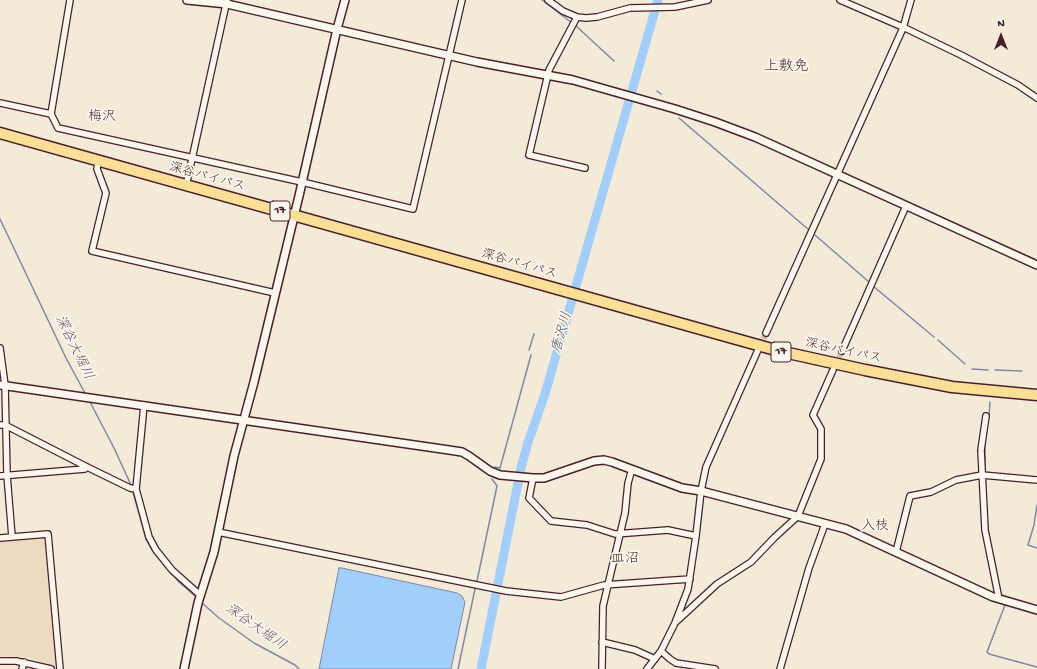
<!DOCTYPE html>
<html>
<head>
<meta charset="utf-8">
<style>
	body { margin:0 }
	#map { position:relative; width:1037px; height:669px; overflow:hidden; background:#f4ead8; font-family:"Gochi Hand",sans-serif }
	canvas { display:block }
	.north { position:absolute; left:981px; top:16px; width:40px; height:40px; -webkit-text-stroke:3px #fbf7ec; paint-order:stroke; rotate:0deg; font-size:11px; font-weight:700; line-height:16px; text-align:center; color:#4a1f2b }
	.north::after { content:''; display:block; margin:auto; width:14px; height:18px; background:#4a1f2b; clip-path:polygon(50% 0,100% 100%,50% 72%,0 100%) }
</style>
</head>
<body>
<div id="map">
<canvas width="1037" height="669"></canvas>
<div class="north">N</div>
</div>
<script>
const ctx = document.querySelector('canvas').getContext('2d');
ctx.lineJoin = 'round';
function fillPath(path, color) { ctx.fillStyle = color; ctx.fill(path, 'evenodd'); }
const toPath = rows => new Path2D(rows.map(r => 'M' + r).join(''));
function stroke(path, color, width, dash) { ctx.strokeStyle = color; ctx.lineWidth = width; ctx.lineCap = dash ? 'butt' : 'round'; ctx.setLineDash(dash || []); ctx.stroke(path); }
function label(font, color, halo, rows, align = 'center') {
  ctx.font = font + ' "Gochi Hand","Klee One",sans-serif'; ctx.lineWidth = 3.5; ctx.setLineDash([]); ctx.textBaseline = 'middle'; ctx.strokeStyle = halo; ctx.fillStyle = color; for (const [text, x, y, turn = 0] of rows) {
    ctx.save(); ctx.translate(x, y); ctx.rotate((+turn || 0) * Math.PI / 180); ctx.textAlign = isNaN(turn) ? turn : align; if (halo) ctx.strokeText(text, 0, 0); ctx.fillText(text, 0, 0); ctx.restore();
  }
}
const built = toPath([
	[47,537,57,663,54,666,45,664,28,657,0,656,0,541]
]);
const water = toPath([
	[339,568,342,568,457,593,462,596,465,602,451,669,319,669,339,568]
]);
const stream = toPath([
	[542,0,572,23],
	[575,25,614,61],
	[657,91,661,94],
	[679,118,809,230],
	[0,219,66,358,86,395],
	[815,235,869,282],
	[873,286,934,337],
	[938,340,965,364],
	[529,350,534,334],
	[972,369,988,370],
	[995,370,1022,371],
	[89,400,114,448,131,485],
	[989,416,990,402],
	[985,441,985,474],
	[495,467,500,468,531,355],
	[985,477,988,532,996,569],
	[133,492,146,539,154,553,179,582,196,597],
	[1037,505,1034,525,1028,545,1037,548],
	[477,581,497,486,492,479],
	[201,602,219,618,254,643,295,665,299,669],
	[1005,605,987,652,989,654,1037,667],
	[458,669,475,589]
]);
const river = toPath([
	[481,669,521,468,528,442,545,394,658,0]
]);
const minorTunnel = toPath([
	[760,347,766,333],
	[835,365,842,351]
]);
const minor = toPath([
	[70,0,51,114,58,128,302,182,413,209,462,0],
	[548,0,563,11,577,17,586,18,597,17,630,8,675,7,708,0],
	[840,0,905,28,961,55,1018,85,1037,98],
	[577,17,549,70,529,155,585,168],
	[0,103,51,114],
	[98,161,97,169,106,193,92,251,275,293],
	[186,186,227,0],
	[766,333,903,28,911,0],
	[0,348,5,385,7,475,12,537],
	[842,351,906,206],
	[986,416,981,450,985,530,999,599],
	[0,425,5,425,87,467,130,488,136,489,144,405],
	[0,476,85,469,87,467],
	[533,478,529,498,551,521,587,525,615,534,668,530,696,536],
	[136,489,149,537,156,550,172,570,200,595],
	[218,532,506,591,561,597,604,585,690,579],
	[0,538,48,534,60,669],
	[896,552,910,496,931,492,956,480,982,475,1037,480],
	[677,621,717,584,751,562,775,537,798,516,821,459,821,429,813,415,833,370],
	[602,642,635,650,655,659],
	[661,651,670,659,676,663,715,669],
	[0,661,16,661,51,669],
	[22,669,24,662],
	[602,669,603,606,625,513,628,483,632,469],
	[647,669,661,651,675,623,688,589,696,536,701,491,706,467,758,350],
	[780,669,809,568,825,524]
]);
const tertiary = toPath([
	[187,0,227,4,477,62,573,80,675,109,715,122,755,137,1037,265],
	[0,385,449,450,462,452,469,456,490,471,500,475,533,478,544,478,594,461,604,460,612,462,682,488,701,491,846,529,993,597,1037,610],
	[184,669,198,603,214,552,234,456,254,382,299,196,337,29,345,0]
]);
const trunk = toPath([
	[0,133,779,351,865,370,952,387,1037,395]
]);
const shields = [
	[280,211,20],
	[781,352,20]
];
const shieldNames = [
	["17",280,211],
	["17",781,352]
];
const streetNames = [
	["深谷バイパス",207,178,15],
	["深谷バイパス",519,265,16],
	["深谷バイパス",843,352,12]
];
const neighbourhoodNames = [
	["梅沢",102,118],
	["入枝",875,527],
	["皿沼",625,560]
];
const waterNames = [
	["唐沢川",563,333,-74],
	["深谷大堀川",73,348,64],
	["深谷大堀川",255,628,35]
];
const quarterNames = [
	["上敷免",786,68]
];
fillPath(built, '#ecdac1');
fillPath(water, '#a1cefb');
stroke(water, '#7e88a8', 1);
stroke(stream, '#7e88a8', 1.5);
stroke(river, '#a1cefb', 9);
stroke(minorTunnel, '#d2c1b5', 5.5, [5.5, 3]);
stroke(minor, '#4a1f2b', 8);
stroke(tertiary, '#4a1f2b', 10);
stroke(trunk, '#4a1f2b', 13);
stroke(minor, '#fbf7ec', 5.5);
stroke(tertiary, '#fbf7ec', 7);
stroke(trunk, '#fbdf96', 10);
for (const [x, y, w] of shields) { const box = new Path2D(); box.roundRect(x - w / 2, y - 10, w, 20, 3); ctx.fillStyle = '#fbf7ec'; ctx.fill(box); stroke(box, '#4a1f2b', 1); }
label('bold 12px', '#4a1f2b', null, shieldNames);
label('13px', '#4a1f2b', '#fbf7ec', streetNames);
label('14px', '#4a1f2b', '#fbf7ec', neighbourhoodNames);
label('italic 14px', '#645469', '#fbf7ec', waterNames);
label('15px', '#4a1f2b', '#fbf7ec', quarterNames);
</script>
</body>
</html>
